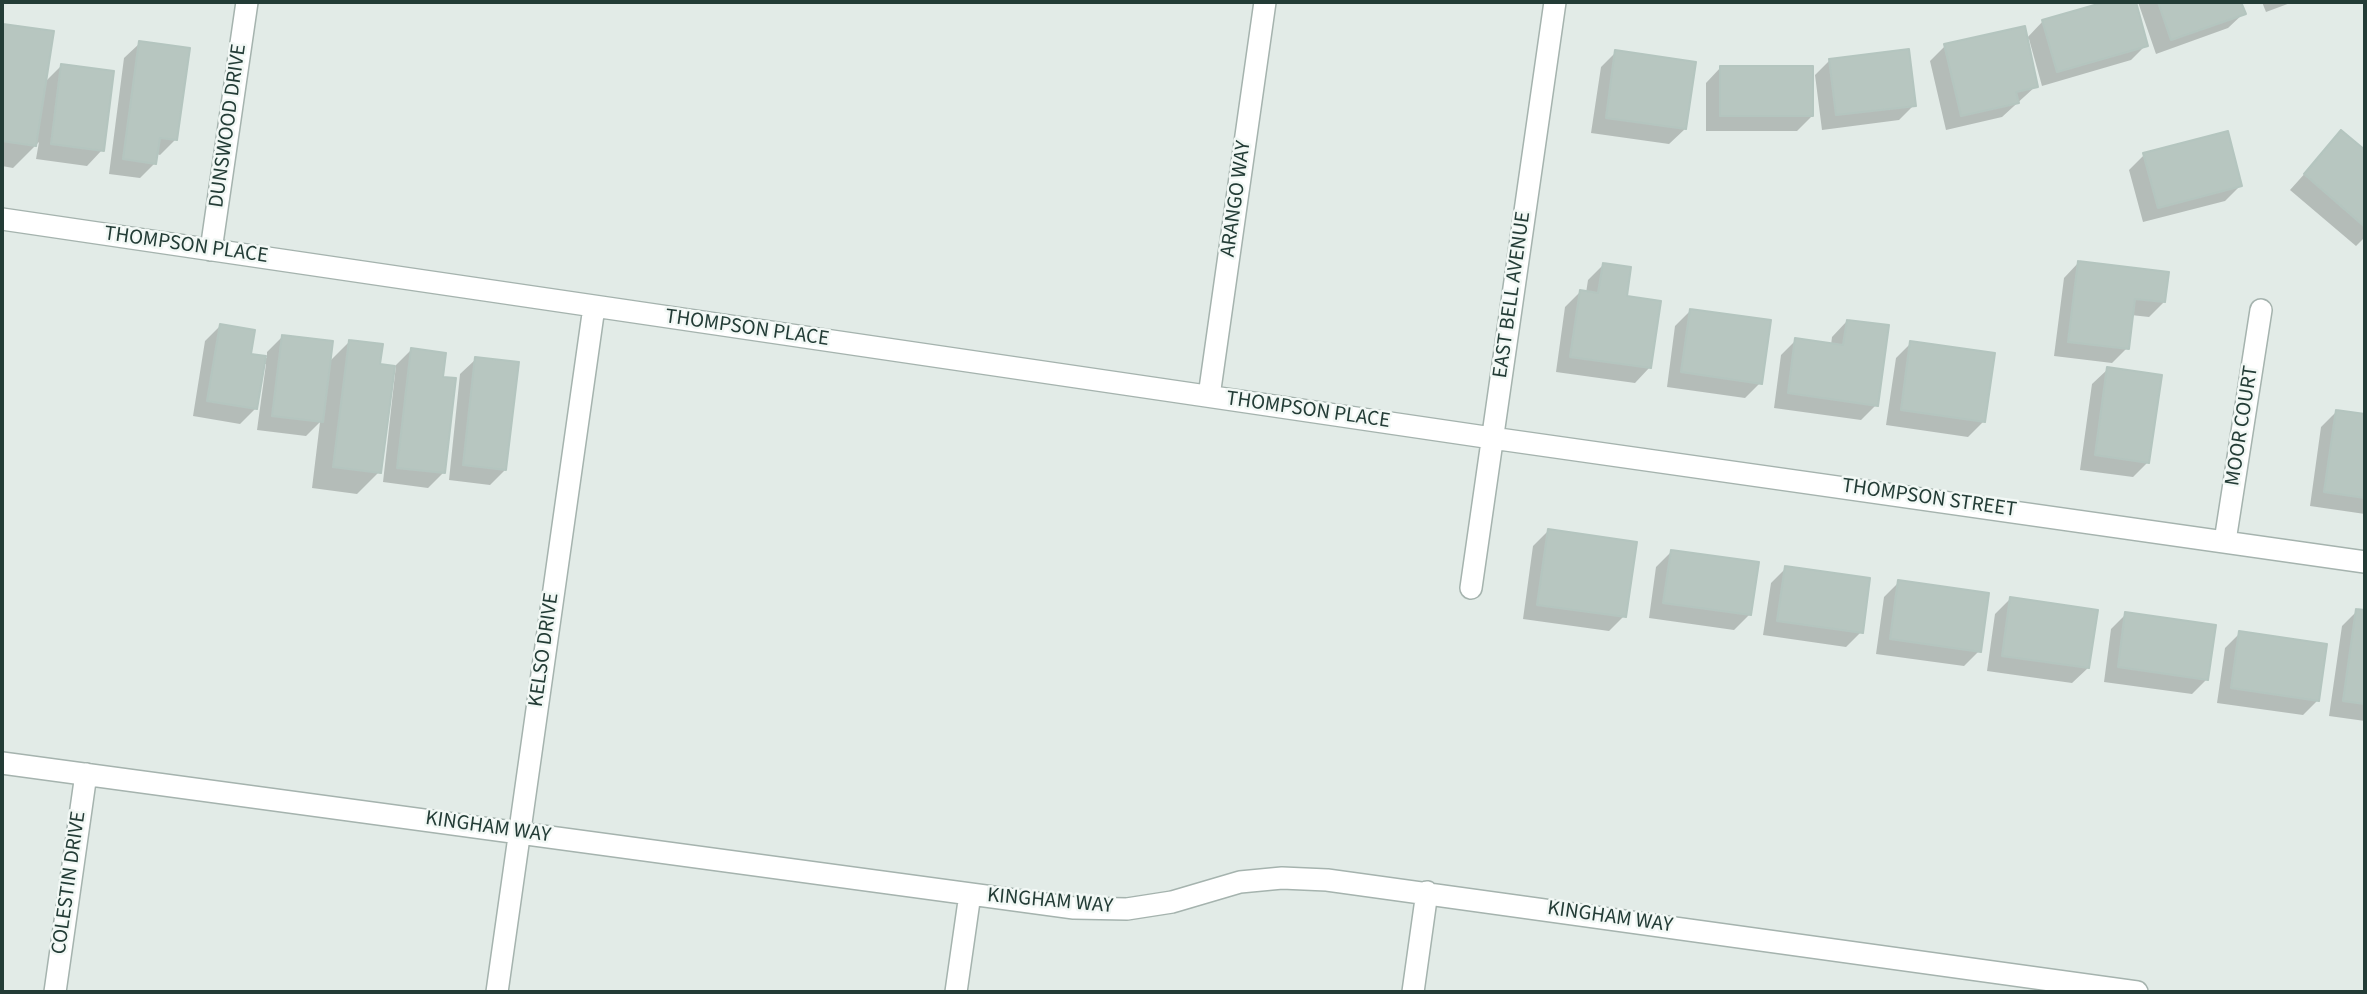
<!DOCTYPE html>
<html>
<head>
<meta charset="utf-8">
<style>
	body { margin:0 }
	#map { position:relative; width:2367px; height:994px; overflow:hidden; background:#e2ebe7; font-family:"Source Sans 3",sans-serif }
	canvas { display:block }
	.frame { position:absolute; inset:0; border:4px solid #233c36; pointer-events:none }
</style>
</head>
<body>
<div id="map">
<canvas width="2367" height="994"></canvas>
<div class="frame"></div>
</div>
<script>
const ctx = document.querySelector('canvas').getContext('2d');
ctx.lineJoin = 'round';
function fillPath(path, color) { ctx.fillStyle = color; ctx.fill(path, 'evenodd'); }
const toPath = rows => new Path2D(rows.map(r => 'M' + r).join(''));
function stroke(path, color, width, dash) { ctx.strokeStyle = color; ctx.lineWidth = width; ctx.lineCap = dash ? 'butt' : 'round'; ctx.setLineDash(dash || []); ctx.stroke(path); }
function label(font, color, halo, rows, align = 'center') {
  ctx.font = font + ' "Source Sans 3",sans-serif'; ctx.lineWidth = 5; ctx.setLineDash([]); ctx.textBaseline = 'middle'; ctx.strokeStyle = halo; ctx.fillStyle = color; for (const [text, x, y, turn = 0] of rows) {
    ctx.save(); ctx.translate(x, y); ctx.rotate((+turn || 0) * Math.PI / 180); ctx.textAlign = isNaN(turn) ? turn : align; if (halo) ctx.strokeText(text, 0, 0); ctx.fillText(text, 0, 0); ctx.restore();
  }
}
const shadow = toPath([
	[2112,2,2134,2,2146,45,2131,60,2042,86,2029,39,2026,40,2036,86,2002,117,1946,130,1930,61,1945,46,2026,39,2043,21],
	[2138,2,2240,2,2244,13,2228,28,2156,54],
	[2262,2,2293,2,2266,12],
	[4,26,44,83,61,66,102,150,87,166,36,159,39,142,13,168,2,166,2,28],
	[140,43,176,139,160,155,156,154,155,163,140,178,109,174,124,58],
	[1616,52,1685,129,1669,144,1591,133,1601,67],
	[1830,60,1914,105,1899,120,1822,130,1815,75],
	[1721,67,1812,116,1797,131,1706,131,1706,83],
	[2342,132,2365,152,2365,237,2356,246,2290,190],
	[2144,155,2240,186,2225,201,2143,222,2129,170],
	[2079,262,2164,302,2149,317,2131,315,2127,348,2112,363,2054,356,2064,278],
	[1603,265,1625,297,1650,367,1635,383,1556,372,1565,307,1580,292,1586,293,1588,280],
	[1690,311,1760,383,1745,398,1667,387,1675,326],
	[1847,321,1876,405,1861,420,1774,408,1781,355,1796,340,1831,345,1832,337],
	[220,326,249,355,267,358,267,352,282,337,329,362,350,341,378,365,379,472,357,494,312,488,320,422,306,436,257,430,266,364,263,364,255,409,240,424,193,416,205,341],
	[1911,343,1984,421,1968,437,1886,425,1896,358],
	[411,350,441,378,443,473,428,488,383,482,396,365],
	[476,359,505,470,490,485,449,480,460,374],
	[2108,369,2148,462,2133,477,2080,470,2092,384],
	[2336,412,2365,416,2365,514,2310,506,2321,427],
	[1548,531,1624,616,1609,631,1523,619,1533,546],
	[1671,552,1749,615,1734,630,1649,618,1656,567],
	[1786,568,1861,632,1846,647,1763,635,1771,583],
	[1899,582,1979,651,1964,666,1876,654,1884,597],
	[2010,599,2088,668,2072,683,1987,671,1995,614],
	[2357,611,2365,612,2365,721,2329,716,2342,626],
	[2126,614,2207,679,2192,694,2104,682,2111,629],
	[2240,633,2318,700,2303,715,2217,703,2225,648]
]);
const building = toPath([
	[2105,2,2136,2,2148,46,2057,72,2042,20,2105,2],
	[2158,2,2241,2,2246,14,2171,40,2158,2],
	[3,24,54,31,36,146,2,141,3,24],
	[2025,26,2038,87,2016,92,2019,103,1961,116,1944,44,2025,26],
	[139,41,190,48,177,140,160,138,156,164,123,159,139,41],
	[1909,49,1916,106,1836,115,1829,59,1909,49],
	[1615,50,1696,62,1686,129,1606,118,1615,50],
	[61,64,114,71,104,151,51,144,61,64],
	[1720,66,1813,66,1813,116,1720,116,1720,66],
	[2341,130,2365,150,2365,227,2304,174,2341,130],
	[2228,131,2242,186,2158,208,2143,153,2228,131],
	[2078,261,2169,272,2165,302,2135,299,2129,349,2068,342,2078,261],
	[1603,263,1631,267,1627,296,1661,301,1651,368,1570,357,1580,290,1598,293,1603,263],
	[1690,309,1771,320,1762,384,1681,372,1690,309],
	[1847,320,1889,325,1878,406,1788,393,1795,338,1843,345,1847,320],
	[220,324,255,330,251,354,266,356,257,409,207,401,220,324],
	[282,335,333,341,323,422,272,416,282,335],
	[349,340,383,344,380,364,395,366,381,473,333,467,349,340],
	[1910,341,1995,353,1985,422,1901,410,1910,341],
	[411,348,446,353,443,377,456,378,445,473,397,468,411,348],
	[475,357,519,362,506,470,463,465,475,357],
	[2107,367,2162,375,2149,463,2095,455,2107,367],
	[2336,410,2365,414,2365,498,2324,492,2336,410],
	[1548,529,1637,542,1626,617,1537,605,1548,529],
	[1671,550,1759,562,1751,615,1663,603,1671,550],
	[1785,566,1870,578,1863,633,1777,621,1785,566],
	[1898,580,1989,593,1981,652,1890,639,1898,580],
	[2010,597,2098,610,2089,668,2002,656,2010,597],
	[2356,609,2365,610,2365,704,2343,701,2356,609],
	[2125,612,2216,625,2208,680,2118,667,2125,612],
	[2239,631,2327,644,2319,701,2231,688,2239,631]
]);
const street = toPath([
	[2,219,1492,438,2365,562],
	[211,250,247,2],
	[1209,396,1265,2],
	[2225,541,2261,310],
	[1471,588,1555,2],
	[2,763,1074,908,1127,909,1172,902,1240,882,1282,878,1327,880,2137,992],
	[55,992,86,774],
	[497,992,594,307],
	[956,992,970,894],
	[1413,992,1427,892]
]);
const streetNames = [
	["DUNSWOOD DRIVE",229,126,-82],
	["ARANGO WAY",1237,199,-82],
	["THOMPSON PLACE",186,246,8],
	["EAST BELL AVENUE",1513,295,-82],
	["THOMPSON PLACE",747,329,8],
	["THOMPSON PLACE",1308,411,8],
	["MOOR COURT",2243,426,-81],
	["THOMPSON STREET",1929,499,8],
	["KELSO DRIVE",545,650,-82],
	["KINGHAM WAY",488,828,8],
	["COLESTIN DRIVE",70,883,-82],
	["KINGHAM WAY",1050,902,5],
	["KINGHAM WAY",1610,918,8]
];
fillPath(shadow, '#0003');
fillPath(building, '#b7c6c0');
stroke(building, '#b4c5bf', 2);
stroke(street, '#a5b3ae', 24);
stroke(street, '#fff', 21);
label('21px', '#233c36', '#f2f8f5', streetNames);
</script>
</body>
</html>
